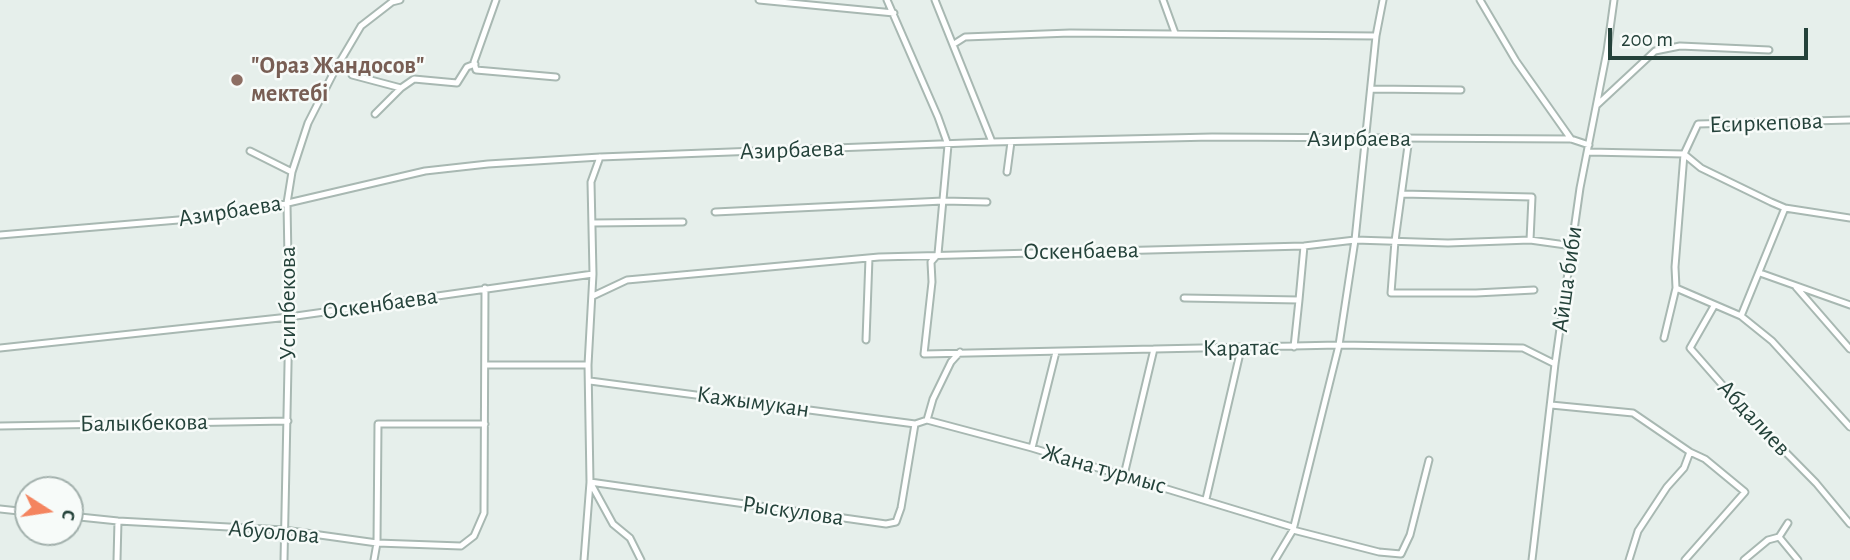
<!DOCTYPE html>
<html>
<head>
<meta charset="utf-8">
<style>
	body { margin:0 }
	#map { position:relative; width:1850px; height:560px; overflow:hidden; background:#e6efeb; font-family:"Alegreya Sans",sans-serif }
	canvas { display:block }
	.north { position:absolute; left:14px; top:476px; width:70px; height:70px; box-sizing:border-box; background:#f7fbf9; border:2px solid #a3b1ad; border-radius:50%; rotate:102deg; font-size:19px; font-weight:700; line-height:28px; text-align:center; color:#24423a }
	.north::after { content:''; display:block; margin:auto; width:24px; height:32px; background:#f4845f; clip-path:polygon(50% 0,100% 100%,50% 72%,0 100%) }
	.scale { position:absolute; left:1608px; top:28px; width:200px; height:32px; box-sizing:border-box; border:4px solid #24423a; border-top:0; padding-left:9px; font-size:21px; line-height:24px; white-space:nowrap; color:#24423a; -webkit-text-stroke:5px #f7fbf9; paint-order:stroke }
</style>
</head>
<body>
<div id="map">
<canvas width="1850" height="560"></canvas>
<div class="north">С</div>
<div class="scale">200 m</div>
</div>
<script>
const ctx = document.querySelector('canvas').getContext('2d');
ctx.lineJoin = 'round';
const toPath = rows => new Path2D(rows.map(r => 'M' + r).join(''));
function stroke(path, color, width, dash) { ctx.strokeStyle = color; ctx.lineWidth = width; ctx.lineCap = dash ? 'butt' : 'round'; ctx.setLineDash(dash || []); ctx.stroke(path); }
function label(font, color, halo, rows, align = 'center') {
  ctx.font = font + ' "Alegreya Sans",sans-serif'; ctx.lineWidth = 5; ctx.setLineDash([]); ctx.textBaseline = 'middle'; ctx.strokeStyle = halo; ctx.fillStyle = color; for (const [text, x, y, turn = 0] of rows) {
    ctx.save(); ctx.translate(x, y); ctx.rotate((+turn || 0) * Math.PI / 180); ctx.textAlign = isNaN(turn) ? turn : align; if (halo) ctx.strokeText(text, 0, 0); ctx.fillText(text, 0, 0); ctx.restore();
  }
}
const minor = toPath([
	[496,0,474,62,476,70,556,77],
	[759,0,894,13],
	[887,0,938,117,948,145,938,254,931,262,932,282,924,354,1339,345,1523,348,1555,364],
	[935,0,992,142],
	[1163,0,1175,33],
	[1480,0,1516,61,1571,139],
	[954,44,965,37,1070,33,1376,36],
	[352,75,401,88,414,79,457,83,467,67,475,64],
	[1371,89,1461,90],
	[1597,105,1655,51,1680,46,1769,50],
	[375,114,401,88],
	[1409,138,1395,241,1391,293,1476,293,1534,290],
	[250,151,292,172],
	[1588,152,1684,154,1701,168,1771,202,1785,208,1850,218],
	[1007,172,1011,142],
	[1402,194,1532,197,1530,240],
	[715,212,943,201,987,202],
	[593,223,683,222],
	[0,235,214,217,258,210,425,171,488,164,600,157,992,142,1212,137,1571,139,1589,145],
	[1760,273,1850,305],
	[1796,287,1850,349],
	[1676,288,1741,316,1772,341,1850,427],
	[593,296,627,280,879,257,1304,246,1355,240,1448,243,1530,240,1573,246],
	[1184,298,1299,300,1294,347],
	[1299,300,1304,246],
	[1714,306,1690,348,1746,412,1816,483,1850,524],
	[1741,316,1785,208],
	[1664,338,1676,288,1675,267,1684,154,1698,124,1850,120],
	[866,340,869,258],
	[0,348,289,317,593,274],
	[486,365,588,365],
	[590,381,915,424,927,420,1032,448,1292,527],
	[1551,405,1633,413,1690,452,1684,468,1667,487,1638,531,1629,560],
	[927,420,933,399,951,362,960,352],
	[0,426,288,421],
	[1032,448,1056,352],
	[1124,475,1154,349],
	[590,482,886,524,896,522,901,508,915,424],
	[590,482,613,524,630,538,641,560],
	[1206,499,1241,349],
	[0,509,28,512],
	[70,516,118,521,284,530,377,543,461,546,474,536,484,513,485,288],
	[1293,530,1379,552,1401,554,1410,535,1429,460],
	[1779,537,1798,560],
	[117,560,118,521],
	[284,560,289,317,287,203,292,172,308,123,335,70,361,26,392,2,400,0],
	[374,560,377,543,378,424,485,424],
	[584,560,590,482,588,365,593,274,591,182,600,157],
	[1275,560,1293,530,1339,345,1355,240,1376,36,1383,0],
	[1532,560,1555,364,1580,188,1607,51,1614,0],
	[1685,560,1745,492,1705,459,1690,452],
	[1744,560,1768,540,1779,537,1788,523]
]);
const markers = [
	[237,80,7,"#8d6e63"]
];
const educationNames = [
	["\"Ораз Жандосов\"",251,66],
	["мектебі",251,94]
];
const streetNames = [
	["Есиркепова",1766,123,-2],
	["Азирбаева",1359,139],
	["Азирбаева",792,150,-2],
	["Азирбаева",230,211,-9],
	["Оскенбаева",1081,251,-1],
	["Айша биби",1567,279,-82],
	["Усипбекова",288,303,-90],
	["Оскенбаева",380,304,-8],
	["Каратас",1241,348,-1],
	["Кажымукан",753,402,8],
	["Абдалиев",1754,418,47],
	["Балыкбекова",144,423,-1],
	["Жана турмыс",1104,469,16],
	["Рыскулова",793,511,8],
	["Абуолова",274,532,5]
];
stroke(minor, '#a8b8b2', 9);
stroke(minor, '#fff', 5);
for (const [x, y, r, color] of markers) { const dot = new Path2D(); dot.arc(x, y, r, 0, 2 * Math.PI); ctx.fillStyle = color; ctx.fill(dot); stroke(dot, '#f7fbf9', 2.5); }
label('bold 24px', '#785e54', '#f7fbf9', educationNames, 'left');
label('24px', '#24423a', '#f7fbf9', streetNames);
</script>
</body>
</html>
